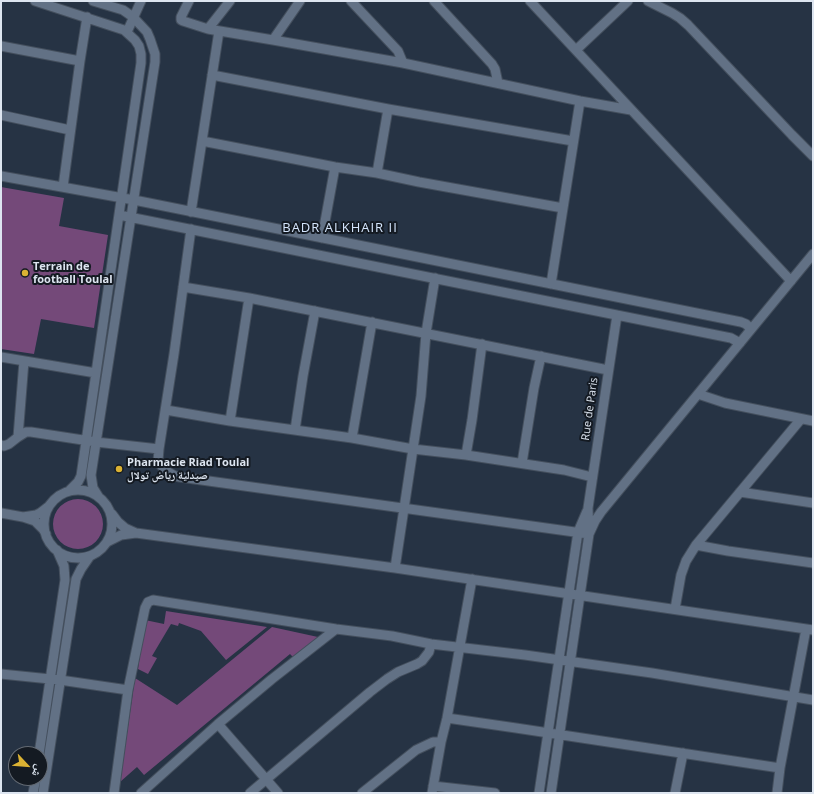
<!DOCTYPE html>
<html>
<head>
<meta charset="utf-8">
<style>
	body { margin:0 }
	#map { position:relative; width:814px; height:794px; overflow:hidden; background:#263344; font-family:"Open Sans","Noto Naskh Arabic",sans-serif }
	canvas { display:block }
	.frame { position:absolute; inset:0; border:2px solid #dde5f0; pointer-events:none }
	.north { position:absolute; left:8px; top:746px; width:40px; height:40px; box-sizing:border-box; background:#141a22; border:1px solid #646b74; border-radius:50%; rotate:116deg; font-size:11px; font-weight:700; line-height:16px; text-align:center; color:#dde5f0 }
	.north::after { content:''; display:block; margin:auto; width:14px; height:18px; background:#dbb233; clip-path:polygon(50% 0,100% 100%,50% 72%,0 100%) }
</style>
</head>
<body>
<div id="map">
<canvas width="814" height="794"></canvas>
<div class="frame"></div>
<div class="north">ش</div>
</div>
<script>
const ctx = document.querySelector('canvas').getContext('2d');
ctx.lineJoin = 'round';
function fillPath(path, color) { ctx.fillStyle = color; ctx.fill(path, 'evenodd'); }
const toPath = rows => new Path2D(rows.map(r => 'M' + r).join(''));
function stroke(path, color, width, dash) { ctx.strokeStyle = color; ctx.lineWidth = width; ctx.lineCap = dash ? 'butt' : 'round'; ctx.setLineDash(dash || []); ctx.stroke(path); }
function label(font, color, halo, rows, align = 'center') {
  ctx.font = font + ' "Open Sans","Noto Naskh Arabic",sans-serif'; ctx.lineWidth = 4; ctx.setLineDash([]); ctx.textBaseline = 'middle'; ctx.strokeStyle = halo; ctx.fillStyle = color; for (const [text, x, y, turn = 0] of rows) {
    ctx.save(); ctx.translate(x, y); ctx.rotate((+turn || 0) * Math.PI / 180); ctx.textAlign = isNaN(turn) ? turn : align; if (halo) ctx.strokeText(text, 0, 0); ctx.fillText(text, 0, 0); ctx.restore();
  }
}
const green = toPath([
	[1,187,64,198,59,226,108,235,94,328,41,319,34,354,1,349],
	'53 524a25 25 0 1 1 50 0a25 25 0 1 1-50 0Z',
	[166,611,267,627,226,660,201,631,179,623,178,626,171,624,152,656,157,658,148,674,138,669,145,620,164,624],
	[272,627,318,637,293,657,290,654,144,775,137,767,120,782,135,678,177,705]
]);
const minor = toPath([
	[35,1,124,30,135,40,139,46,141,54,141,63,81,476,78,482,70,490],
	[93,1,123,10,133,17,147,32,150,39,155,54,155,62,91,475,93,488,98,496],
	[189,1,181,17,181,20,183,21,208,29,273,40,403,63,580,101,631,110],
	[351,1,398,51,403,63],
	[434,1,492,64,495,69,498,83],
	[530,1,791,281],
	[648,1,672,13,680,18,688,25,792,135,813,156],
	[208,29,230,1],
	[127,32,141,1],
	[273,40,300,1],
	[1,46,80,61],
	[576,50,628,1],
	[212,75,388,109,573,141],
	[1,115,70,130],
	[202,141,335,167,377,173,419,182,563,208],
	[377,173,388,109],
	[1,176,134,200,741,322,746,324,751,329],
	[63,187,80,61,87,17],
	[191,212,219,31],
	[119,215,731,338,740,343],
	[191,229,174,354,159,449,158,461,163,468,168,472,175,476,180,477,589,534,595,521,601,512,813,254],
	[322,238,335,167],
	[551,284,580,101],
	[183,287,249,298,608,370],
	[1,357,96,373],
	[698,394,725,403,813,421],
	[166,410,230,421,352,438,413,449,466,455,564,470,592,477],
	[230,421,249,298],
	[295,430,303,376,315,311],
	[18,437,24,361],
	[352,438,372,322],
	[1,445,4,446,9,444,18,437,26,432,31,432,96,442,159,449],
	[466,455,472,420,482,344],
	[522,463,534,388,541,356],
	'44 524a34 34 0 1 1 68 0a34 34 0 1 1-68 0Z',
	[740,492,813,503],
	[1,513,23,517],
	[136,533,395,568,813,630],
	[46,534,43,529,35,521,23,517,36,515,40,513,49,506],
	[107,542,121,535,136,533,125,528,118,522,112,514],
	[696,545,728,551,813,563],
	[395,568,421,396,426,333,435,278],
	[675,609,681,575,686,561,696,545,801,419],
	[1,674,60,680,128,690],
	[447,718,516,728,780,768],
	[218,724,278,793],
	[39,754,65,580,64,566,57,550],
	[433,786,495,793],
	[33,793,36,778],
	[43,793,76,579,81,569,90,556],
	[114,793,128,690,145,608,148,602,153,600,336,629,392,636,431,644,525,655,652,673,813,700],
	[141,793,218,724,272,679,336,629],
	[250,793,370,692,387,679,398,672,417,664,422,661,429,652,431,644],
	[362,793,416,750,433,742,441,742],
	[432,793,441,742,447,718,472,579],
	[539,793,578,532,587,511],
	[551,793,589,534,588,508,617,315],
	[675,793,683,753],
	[777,793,780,768,806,629]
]);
const markers = [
	[25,273,4,"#dbb233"],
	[119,469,4,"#dbb233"]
];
const poiNames = [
	["Terrain de",33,267],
	["football Toulal",33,280],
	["Pharmacie Riad Toulal",127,463],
	["صيدلية رياض تولال",127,476]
];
const streetNames = [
	["Rue de Paris",590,409,-82]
];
const quarterNames = [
	["BADR ALKHAIR II",340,228]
];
fillPath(green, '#744979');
stroke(minor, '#444f5d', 11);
stroke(minor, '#627185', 9);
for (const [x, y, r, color] of markers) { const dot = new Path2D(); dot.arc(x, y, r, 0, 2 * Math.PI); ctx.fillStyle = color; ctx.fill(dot); stroke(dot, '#141a22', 1.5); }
label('bold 11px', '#dde5f0', '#141a22', poiNames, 'left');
label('11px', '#dde5f0', '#141a22', streetNames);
ctx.letterSpacing = '1px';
label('13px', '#d4e5fc', '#141a22', quarterNames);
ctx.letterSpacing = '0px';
</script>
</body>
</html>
